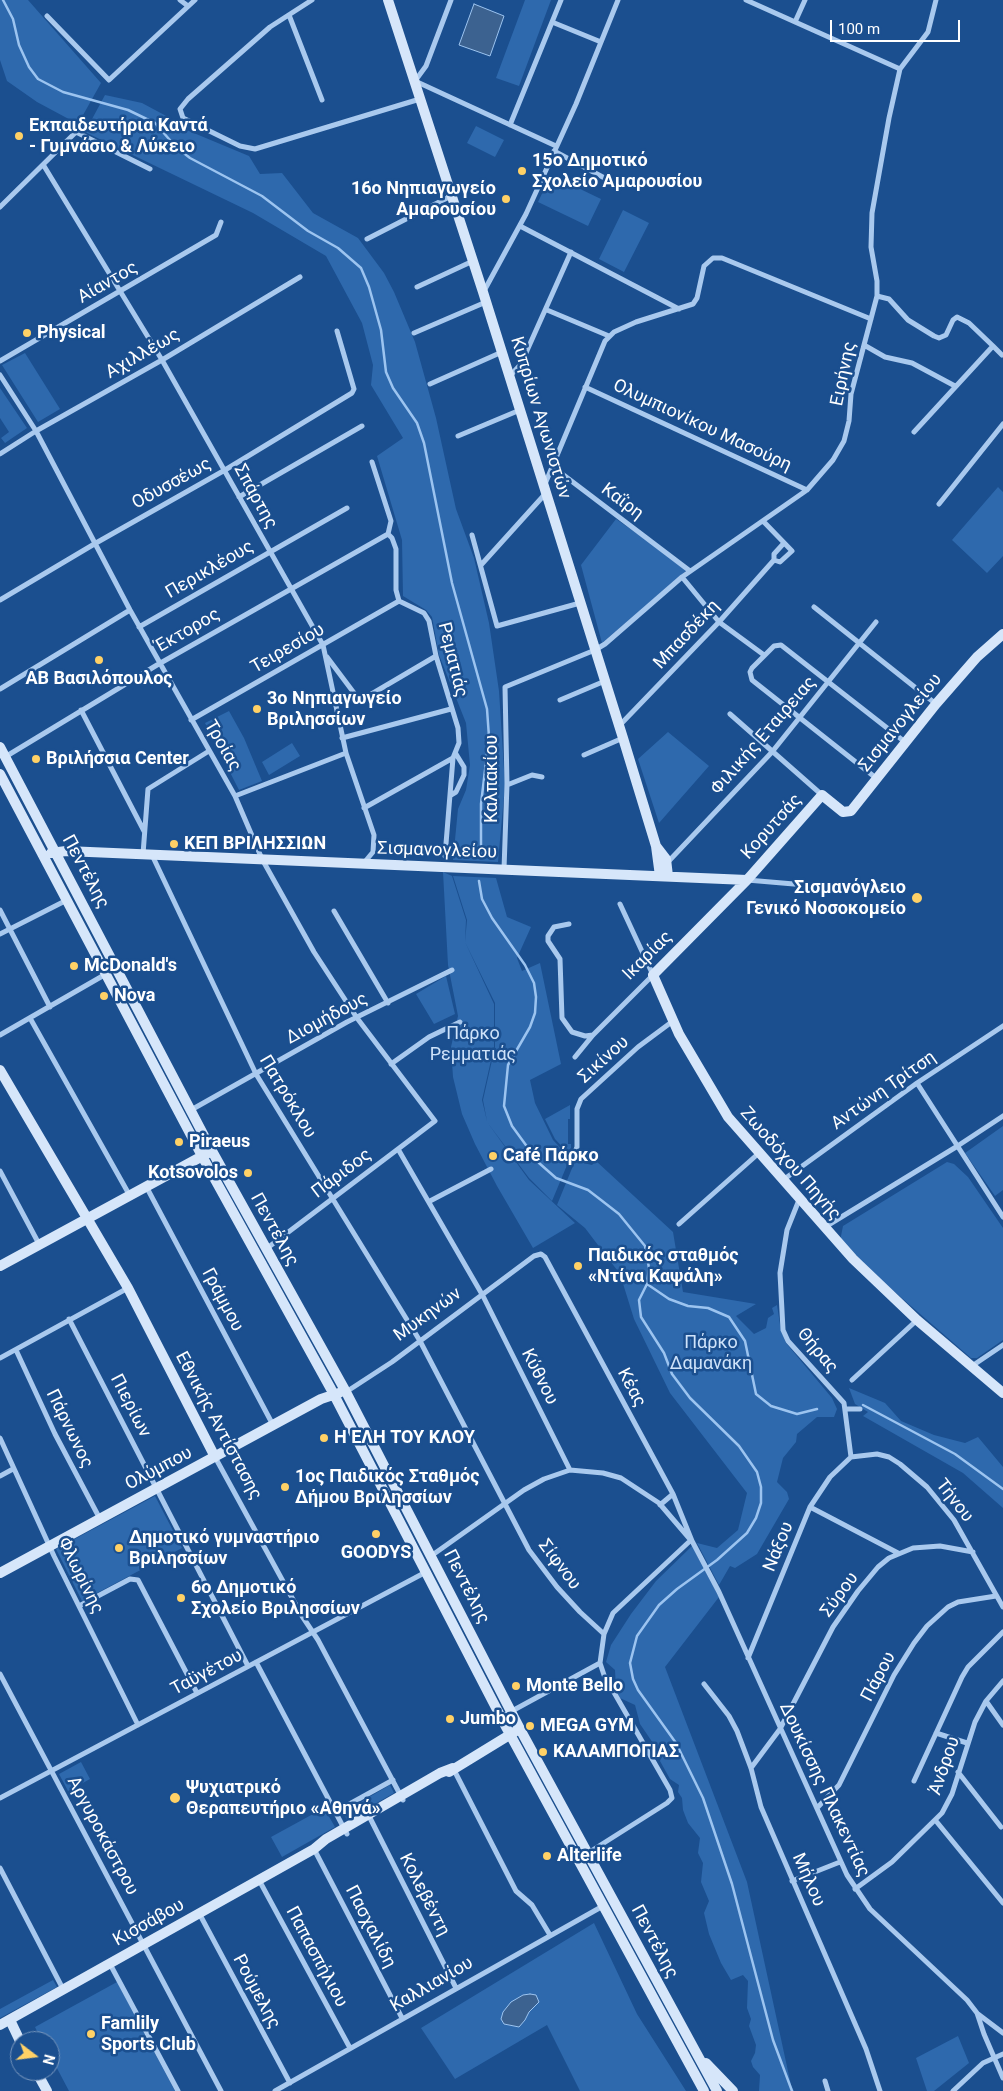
<!DOCTYPE html>
<html>
<head>
<meta charset="utf-8">
<style>
	body { margin:0 }
	#map { position:relative; width:1003px; height:2091px; overflow:hidden; background:#1b4f8f; font-family:Roboto,sans-serif }
	canvas { display:block }
	.north { position:absolute; left:10px; top:2031px; width:50px; height:50px; box-sizing:border-box; background:#1b4f8f; border:1px solid #7695bc; border-radius:50%; rotate:105deg; font-size:14px; font-weight:700; line-height:20px; text-align:center; color:#fff }
	.north::after { content:''; display:block; margin:auto; width:18px; height:22px; background:#ffd166; clip-path:polygon(50% 0,100% 100%,50% 72%,0 100%) }
	.scale { position:absolute; left:830px; top:20px; width:130px; height:22px; box-sizing:border-box; border:2px solid #fff; border-top:0; padding-left:6px; font-size:15px; line-height:18px; white-space:nowrap; color:#fff; -webkit-text-stroke:4px #1b4f8f; paint-order:stroke }
</style>
</head>
<body>
<div id="map">
<canvas width="1003" height="2091"></canvas>
<div class="north">N</div>
<div class="scale">100 m</div>
</div>
<script>
const ctx = document.querySelector('canvas').getContext('2d');
ctx.lineJoin = 'round';
function fillPath(path, color) { ctx.fillStyle = color; ctx.fill(path, 'evenodd'); }
const toPath = rows => new Path2D(rows.map(r => 'M' + r).join(''));
function stroke(path, color, width, dash) { ctx.strokeStyle = color; ctx.lineWidth = width; ctx.lineCap = dash ? 'butt' : 'round'; ctx.setLineDash(dash || []); ctx.stroke(path); }
function label(font, color, halo, rows, align = 'center') {
  ctx.font = font + ' Roboto,sans-serif'; ctx.lineWidth = 5; ctx.setLineDash([]); ctx.textBaseline = 'middle'; ctx.strokeStyle = halo; ctx.fillStyle = color; for (const [text, x, y, turn = 0] of rows) {
    ctx.save(); ctx.translate(x, y); ctx.rotate((+turn || 0) * Math.PI / 180); ctx.textAlign = isNaN(turn) ? turn : align; if (halo) ctx.strokeText(text, 0, 0); ctx.fillText(text, 0, 0); ctx.restore();
  }
}
const green = toPath([
	[0,0,28,0,101,83,78,124,37,102,7,81,0,60],
	[525,0,551,0,519,86,496,78],
	[105,95,142,103,170,118,177,126,249,156,260,174,282,173,313,213,358,238,384,273,394,292,415,342,436,418,456,509,474,558,489,623,499,691,505,785,498,862,453,860,458,809,466,790,470,765,466,723,439,655,432,617,426,610,403,596,402,540,377,456,403,438,371,385,373,365,362,323,326,256,253,213,85,132],
	[476,126,504,140,495,157,467,143],
	[551,175,601,199,588,226,538,202],
	[623,210,649,223,624,272,599,259],
	[25,353,60,409,38,422,2,365],
	[0,388,27,428,5,443,1,438,9,432,0,418],
	[998,487,1003,492,1003,556,987,573,952,540],
	[616,519,688,569,602,643,581,565],
	[229,711,244,738,262,781,239,790,205,723],
	[668,732,709,766,659,823,638,759],
	[292,743,300,756,269,775,262,762],
	[443,872,452,876,466,920,465,942,494,1004,494,1047,482,1100,487,1121,483,1100,495,1047,495,1003,465,942,467,920,453,876,496,878,507,917,531,927,517,958,522,971,540,963,561,1064,530,1080,535,1103,553,1140,570,1158,552,1201,529,1178,487,1122,529,1180,575,1223,533,1248,497,1186,475,1144,462,1114,453,1077,451,1047,458,1016,448,965],
	[446,976,455,1014,434,1024,416,994],
	[570,1105,570,1119,568,1119,568,1144,571,1144,571,1148,567,1152,555,1139,545,1119],
	[1003,1126,1003,1190,995,1196,965,1153],
	[575,1161,592,1165,596,1161,673,1232,683,1292,756,1304,736,1316,754,1334,766,1328,768,1318,774,1314,772,1308,777,1305,781,1331,786,1343,832,1398,837,1409,834,1417,817,1417,797,1434,796,1442,783,1458,777,1482,787,1492,789,1499,757,1554,735,1568,730,1566,719,1585,697,1543,717,1548,738,1530,747,1493,670,1393,634,1319,620,1274,585,1228,557,1205],
	[947,1162,954,1164,968,1177,1003,1228,1003,1340,977,1358,971,1358,889,1287,840,1241,843,1226],
	[849,1388,885,1403,901,1421,934,1435,965,1443,978,1437,1003,1467,1003,1508,963,1473,863,1416,868,1412,855,1404],
	[155,1496,182,1548,82,1601,56,1549],
	[692,1546,719,1597,665,1667,747,1882,791,2085,794,2091,759,2091,760,2075,753,2067,751,2061,755,2053,756,2045,749,2026,751,2019,747,2008,748,1981,743,1975,731,1980,721,1963,709,1934,704,1913,709,1901,701,1882,703,1863,698,1853,700,1838,688,1823,683,1810,682,1798,678,1792,679,1785,670,1779,660,1761,663,1752,655,1746,640,1724,635,1705,620,1698,616,1690,615,1670,606,1662,611,1645,631,1614,656,1581],
	[81,1762,90,1779,68,1791,59,1774],
	[390,1785,394,1793,347,1820,343,1812],
	[324,1808,335,1827,282,1857,271,1837],
	[594,1923,637,2014,686,2091,580,2091,547,2025,455,2079,421,2028],
	[53,1980,57,1987,0,2018,0,2009],
	[117,1982,175,2091,69,2091,50,2055,50,2041,42,2041,35,2027],
	[958,2036,969,2063,934,2091,927,2091,916,2058]
]);
const water = toPath([
	[474,4,504,16,490,56,459,45,474,4],
	[530,1994,536,1995,539,2002,529,2012,525,2020,519,2027,504,2024,501,2019,503,2012,511,2002,523,1995,530,1994]
]);
const stream = toPath([
	[3,0,13,19,19,45,29,67,38,79,63,92,128,110,155,123,176,147,190,158,262,196,308,231,338,248,361,268,369,287,381,330,386,372,393,388,417,423,424,443,452,583,487,709,489,737,481,804,481,854],
	[479,881,482,899,492,918,525,965,534,983,536,997,535,1013,530,1027,508,1065,504,1106,512,1126,539,1163,556,1178,588,1190,601,1200,619,1214,645,1246,649,1268,647,1284,639,1300,641,1317,664,1353,672,1374,690,1398,739,1446,757,1472,761,1487,761,1503,756,1518,747,1533,717,1560,677,1589,659,1605,637,1636,630,1663,633,1679,638,1690,676,1743,703,1798,732,1884,773,2040,792,2091],
	[647,1284,669,1299,688,1306,708,1308,729,1317,745,1341,756,1394,771,1406,797,1414,817,1409],
	[863,1405,955,1454,1003,1489]
]);
const street = toPath([
	[180,0,188,6],
	[312,0,270,27,188,99,180,109,183,118,240,146,255,149,420,99],
	[451,0,426,66,415,81,556,146],
	[746,0,900,69],
	[289,15,322,100],
	[47,16,109,80,195,0],
	[552,22,601,42],
	[795,22,805,0],
	[510,125,561,0],
	[554,151,612,182],
	[44,166,162,360,323,645,346,753,374,835,373,852,363,864],
	[0,207,76,132,150,169],
	[520,226,679,309],
	[367,239,451,196],
	[417,287,473,261],
	[484,291,526,214,576,104,618,0],
	[877,296,889,299,908,320,934,336,939,338,946,335,953,320,957,317,969,323,993,346],
	[547,310,609,336],
	[414,333,486,302],
	[864,345,885,357,912,363,955,386],
	[0,361,216,235,221,222],
	[0,375,36,431,130,610,235,796,262,859,314,952,357,1018,435,1121,266,1249],
	[510,376,521,364,571,252],
	[430,384,502,352],
	[585,387,807,490],
	[914,432,993,346,1002,355],
	[458,436,520,410],
	[0,454,36,431,162,360,300,277],
	[372,462,391,521,388,534],
	[553,467,690,571],
	[545,484,605,341,614,332,636,322,693,304,697,298,704,266,713,258,722,258,871,319],
	[239,497,362,426],
	[939,504,1003,424],
	[763,521,792,551,780,562,774,560],
	[388,534,392,538,396,549,396,590,399,601,424,613,429,621,436,656,458,728,459,743,453,758,445,856],
	[472,535,497,626,580,603],
	[481,565,546,493],
	[682,577,719,622,764,655],
	[0,600,96,543,225,470,352,393,354,389,337,331],
	[814,607,936,704],
	[139,627,347,508],
	[327,657,357,697,363,699,436,656],
	[0,689,130,610],
	[560,700,605,681],
	[81,710,144,831],
	[730,714,822,795],
	[191,720,399,601],
	[619,726,719,622,774,560,774,554,784,543],
	[342,738,451,709],
	[584,755,623,738],
	[5,757,157,665,388,534],
	[876,778,752,680,750,672,752,668,774,646,781,645,905,742],
	[507,785,532,775,542,777],
	[451,795,456,792,464,775,464,767,456,754],
	[235,796,346,753],
	[364,808,453,758],
	[143,854,148,789,209,751],
	[152,855,256,1074,420,1341,529,1550,557,1587,580,1612,604,1634],
	[667,863,772,752,876,622],
	[504,869,507,784,505,687,595,650,605,644,682,577,807,490,833,460,844,441,849,421,851,394,877,296,877,281,871,247,872,213,889,118,900,69,928,32,936,0],
	[747,880,829,887],
	[0,910,50,1007],
	[334,911,388,1003],
	[569,924,554,927,548,936,548,941,560,959,562,1018,572,1032,585,1036,593,1035],
	[0,934,67,900],
	[30,1018,130,1196],
	[0,1035,106,974],
	[575,1057,593,1035,653,975,620,904],
	[391,1064,429,1037,460,1022],
	[917,1083,1003,1217],
	[191,1110,347,1022,452,970],
	[398,1149,483,1296,570,1470],
	[571,1162,577,1147,577,1109,581,1099,638,1047,673,1021],
	[0,1171,39,1244],
	[783,1180,917,1083,1003,1026],
	[147,1188,273,1425],
	[799,1200,787,1230,780,1273,783,1330,788,1341,844,1403,851,1457],
	[430,1201,491,1169],
	[679,1224,759,1153],
	[825,1227,956,1147,1003,1116],
	[69,1319,248,1666],
	[16,1350,55,1434,100,1519],
	[0,1358,128,1288],
	[972,1366,1003,1345],
	[852,1380,917,1320],
	[346,1392,392,1362,534,1256,541,1254,545,1257,673,1494,692,1541,719,1592,847,1875,870,1909,967,2000,977,2013,984,2034,1003,2078],
	[845,1409,860,1409],
	[0,1438,54,1556,138,1725],
	[215,1457,302,1616,318,1640,403,1800],
	[851,1457,877,1454,889,1457,900,1464,927,1487,954,1520,1003,1607],
	[0,1476,13,1469],
	[660,1505,673,1494],
	[810,1507,898,1553],
	[431,1556,524,1490,544,1479,570,1470,603,1473,621,1478,659,1503,689,1538],
	[79,1606,130,1579,138,1580,197,1693],
	[748,1658,810,1507,830,1477,851,1457],
	[256,1662,347,1834],
	[0,1674,221,2091],
	[704,1684,729,1716,737,1731,751,1768,761,1807,866,2049,880,2091],
	[986,1701,1003,1725],
	[501,1717,600,1663],
	[936,1733,967,1743],
	[453,1768,516,1891,532,1905,550,1935],
	[751,1768,780,1729,833,1627,858,1591,878,1567,889,1558,913,1548,940,1546,973,1552],
	[958,1772,1001,1827],
	[914,1781,962,1677,968,1667,1003,1632],
	[0,1798,426,1572],
	[817,1808,839,1785,894,1675,914,1643,927,1626,948,1607,958,1602,996,1596],
	[335,1812,393,1780],
	[368,1814,456,1988],
	[936,1821,1003,1903],
	[314,1849,402,2018],
	[588,1853,667,1803,672,1798,670,1790,604,1675,600,1663,604,1634,613,1613,691,1540],
	[0,1868,63,1989],
	[259,1880,350,2048],
	[792,1881,840,1862],
	[855,1889,892,1862,942,1813,952,1794,975,1722,986,1701,1003,1681],
	[199,1913,290,2083],
	[110,1964,178,2091],
	[978,2014,1003,2033],
	[825,2081,828,2091],
	[275,2091,603,1906],
	[953,2091,983,2063,1003,2054]
]);
const secondary = toPath([
	[388,0,483,292,623,738,656,846,660,876],
	[1003,634,977,657,936,704,851,811,843,812,822,795,747,880,653,975,679,1034,728,1117,853,1259,917,1320,1003,1393],
	[0,747,212,1151,346,1392,520,1729,717,2091],
	[0,774,202,1156,331,1389,506,1727,704,2091],
	[656,846,666,859,668,876],
	[51,853,66,851,747,880],
	[0,1070,128,1288,215,1457],
	[0,1266,208,1153],
	[0,1573,321,1399,339,1393],
	[449,1772,516,1731],
	[10,2020,20,2041],
	[0,2025,314,1849,326,1839,440,1773,453,1768],
	[706,2063,733,2091],
	[36,2071,47,2091]
]);
const markers = [
	[19,136,5,"#ffd166"],
	[522,171,5,"#ffd166"],
	[506,199,5,"#ffd166"],
	[27,333,5,"#ffd166"],
	[99,660,5,"#ffd166"],
	[257,709,5,"#ffd166"],
	[36,759,5,"#ffd166"],
	[174,844,5,"#ffd166"],
	[917,898,6,"#ffd166"],
	[74,966,5,"#ffd166"],
	[104,996,5,"#ffd166"],
	[179,1142,5,"#ffd166"],
	[493,1156,5,"#ffd166"],
	[248,1173,5,"#ffd166"],
	[578,1266,5,"#ffd166"],
	[324,1438,5,"#ffd166"],
	[285,1487,5,"#ffd166"],
	[376,1534,5,"#ffd166"],
	[119,1548,5,"#ffd166"],
	[181,1598,5,"#ffd166"],
	[516,1686,5,"#ffd166"],
	[450,1719,5,"#ffd166"],
	[530,1726,5,"#ffd166"],
	[543,1752,5,"#ffd166"],
	[175,1798,6,"#ffd166"],
	[547,1856,5,"#ffd166"],
	[91,2034,5,"#ffd166"]
];
const poiNames = [
	["Εκπαιδευτήρια Καντά",29,126],
	["- Γυμνάσιο & Λύκειο",29,147],
	["15ο Δημοτικό",532,161],
	["Σχολείο Αμαρουσίου",532,182],
	["16ο Νηπιαγωγείο",496,189,"right"],
	["Αμαρουσίου",496,210,"right"],
	["Physical",37,333],
	["ΑΒ Βασιλόπουλος",99,679,"center"],
	["3ο Νηπιαγωγείο",267,699],
	["Βριλησσίων",267,720],
	["Βριλήσσια Center",46,759],
	["ΚΕΠ ΒΡΙΛΗΣΣΙΩΝ",184,844],
	["Σισμανόγλειο",906,888,"right"],
	["Γενικό Νοσοκομείο",906,909,"right"],
	["McDonald's",84,966],
	["Nova",114,996],
	["Piraeus",189,1142],
	["Café Πάρκο",503,1156],
	["Kotsovolos",238,1173,"right"],
	["Παιδικός σταθμός",588,1256],
	["«Ντίνα Καψάλη»",588,1277],
	["Η ΕΛΗ ΤΟΥ ΚΛΟΥ",334,1438],
	["1ος Παιδικός Σταθμός",295,1477],
	["Δήμου Βριλησσίων",295,1498],
	["Δημοτικό γυμναστήριο",129,1538],
	["Βριλησσίων",129,1559],
	["GOODYS",376,1553,"center"],
	["6ο Δημοτικό",191,1588],
	["Σχολείο Βριλησσίων",191,1609],
	["Monte Bello",526,1686],
	["Jumbo",460,1719],
	["ΜEGA GYM",540,1726],
	["ΚΑΛΑΜΠΟΓΙΑΣ",553,1752],
	["Ψυχιατρικό",186,1788],
	["Θεραπευτήριο «Αθηνά»",186,1809],
	["Alterlife",557,1856],
	["Famlily",101,2024],
	["Sports Club",101,2045]
];
const streetNames = [
	["Αίαντος",108,283,-30],
	["Αχιλλέως",143,354,-30],
	["Ειρήνης",844,374,-78],
	["Κυπρίων Αγωνιστών",540,418,73],
	["Ολυμπιονίκου Μασούρη",702,426,25],
	["Οδυσσέως",172,484,-29],
	["Σπάρτης",255,497,61],
	["Καΐρη",622,502,37],
	["Περικλέους",210,570,-30],
	["Έκτορος",188,631,-30],
	["Μπασδέκη",687,635,-47],
	["Τειρεσίου",288,649,-30],
	["Ρεματιάς",452,660,76],
	["Σισμανογλείου",901,723,-51],
	["Φιλικής Εταιρειας",764,736,-49],
	["Τροίας",222,746,60],
	["Καλπακίου",492,779,-90],
	["Κορυτσάς",772,827,-48],
	["Σισμανογλείου",437,851,2],
	["Πεντέλης",85,872,62],
	["Ικαρίας",648,956,-45],
	["Διομήδους",327,1019,-28],
	["Σικίνου",604,1060,-42],
	["Αντώνη Τρίτση",884,1091,-35],
	["Πατρόκλου",287,1097,59],
	["Ζωοδόχου Πηγής",790,1164,49],
	["Πάριδος",342,1174,-37],
	["Πεντέλης",274,1230,61],
	["Γράμμου",222,1300,62],
	["Μυκηνών",428,1315,-36],
	["Θήρας",817,1351,50],
	["Κύθνου",539,1377,63],
	["Κέας",631,1388,62],
	["Πιερίων",130,1406,63],
	["Εθνικής Αντίστασης",218,1426,62],
	["Πάρνωνος",69,1429,64],
	["Ολύμπου",159,1469,-28],
	["Τήνου",954,1501,52],
	["Νάξου",779,1547,-68],
	["Σίφνου",559,1565,53],
	["Φλωρίνης",80,1576,64],
	["Πεντέλης",466,1587,63],
	["Σύρου",840,1595,-54],
	["Ταϋγέτου",207,1673,-28],
	["Πάρου",879,1677,-62],
	["Άνδρου",945,1766,-71],
	["Δουκίσσης Πλακεντίας",824,1790,65],
	["Αργυροκάστρου",102,1836,62],
	["Μήλου",808,1880,66],
	["Κολεβέντη",424,1895,63],
	["Κισσάβου",149,1923,-29],
	["Πασχαλίδη",370,1927,63],
	["Πεντέλης",654,1942,62],
	["Παπασπήλιου",316,1957,62],
	["Καλλιανίου",432,1985,-30],
	["Ρούμελης",256,1992,62]
];
const parkNames = [
	["Πάρκο",473,1034],
	["Ρεμματιάς",473,1055],
	["Πάρκο",711,1343],
	["Δαμανάκη",711,1364]
];
fillPath(green, '#2e69ad');
fillPath(water, '#3c6290');
stroke(water, '#9cc4f0', 1);
stroke(stream, '#9cc4f0', 2.5);
stroke(street, '#a9c9ee', 5);
stroke(secondary, '#d6e6fa', 10);
for (const [x, y, r, color] of markers) { const dot = new Path2D(); dot.arc(x, y, r, 0, 2 * Math.PI); ctx.fillStyle = color; ctx.fill(dot); stroke(dot, '#1b4f8f', 2); }
label('bold 18px', '#fff', '#1b4f8f', poiNames, 'left');
label('18px', '#fff', '#1b4f8f', streetNames);
label('18px', '#cfe3fa', '#1b4f8f', parkNames);
</script>
</body>
</html>
